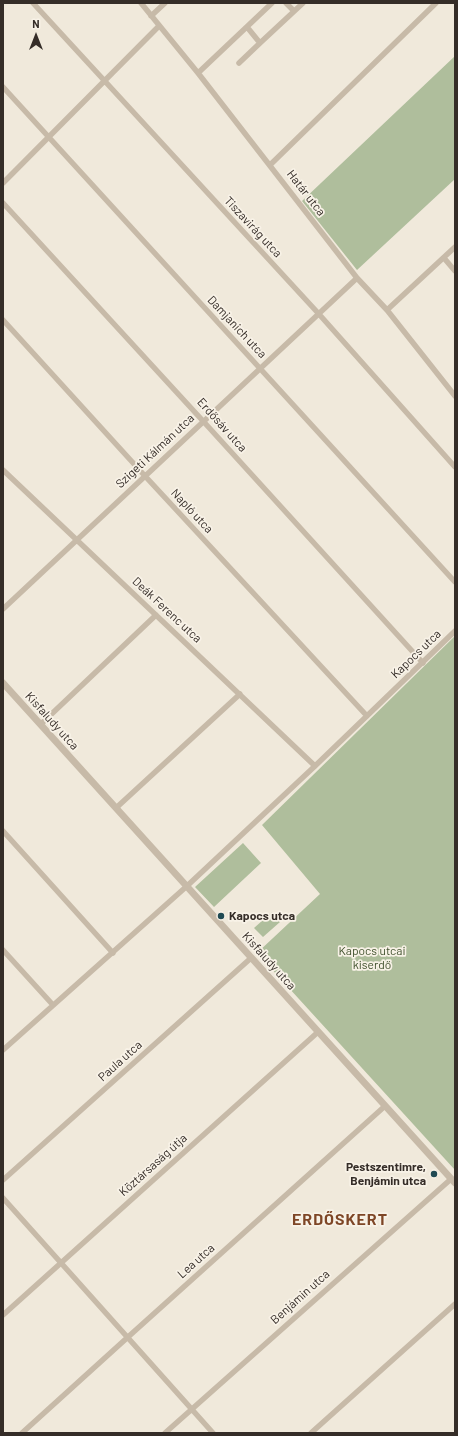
<!DOCTYPE html>
<html>
<head>
<meta charset="utf-8">
<style>
	body { margin:0 }
	#map { position:relative; width:458px; height:1436px; overflow:hidden; background:#f0e9db; font-family:Barlow,sans-serif }
	canvas { display:block }
	.frame { position:absolute; inset:0; border:4px solid #352d28; pointer-events:none }
	.north { position:absolute; left:16px; top:16px; width:40px; height:40px; -webkit-text-stroke:3px #f8f2e7; paint-order:stroke; rotate:0deg; font-size:11px; font-weight:700; line-height:16px; text-align:center; color:#352d28 }
	.north::after { content:''; display:block; margin:auto; width:14px; height:18px; background:#352d28; clip-path:polygon(50% 0,100% 100%,50% 72%,0 100%) }
</style>
</head>
<body>
<div id="map">
<canvas width="458" height="1436"></canvas>
<div class="frame"></div>
<div class="north">N</div>
</div>
<script>
const ctx = document.querySelector('canvas').getContext('2d');
ctx.lineJoin = 'round';
function fillPath(path, color) { ctx.fillStyle = color; ctx.fill(path, 'evenodd'); }
const toPath = rows => new Path2D(rows.map(r => 'M' + r).join(''));
function stroke(path, color, width, dash) { ctx.strokeStyle = color; ctx.lineWidth = width; ctx.lineCap = dash ? 'butt' : 'round'; ctx.setLineDash(dash || []); ctx.stroke(path); }
function label(font, color, halo, rows, align = 'center') {
  ctx.font = font + ' Barlow,sans-serif'; ctx.lineWidth = 3.5; ctx.setLineDash([]); ctx.textBaseline = 'middle'; ctx.strokeStyle = halo; ctx.fillStyle = color; for (const [text, x, y, turn = 0] of rows) {
    ctx.save(); ctx.translate(x, y); ctx.rotate((+turn || 0) * Math.PI / 180); ctx.textAlign = isNaN(turn) ? turn : align; if (halo) ctx.strokeText(text, 0, 0); ctx.fillText(text, 0, 0); ctx.restore();
  }
}
const green = toPath([
	[455,56,455,179,357,270,302,201],
	[455,636,455,1170,257,953,320,894,262,825],
	[243,843,261,863,214,907,195,887],
	[272,912,280,922,263,937,254,928]
]);
const minor = toPath([
	[33,3,318,313,455,467],
	[141,3,198,73,357,278,387,310,455,396],
	[286,3,294,11],
	[151,16,165,3],
	[260,43,303,3],
	[239,63,260,43,247,27],
	[198,73,272,3],
	[3,87,455,582],
	[270,165,436,3],
	[3,183,159,26],
	[3,203,203,421,423,663],
	[444,258,455,271],
	[387,310,455,247],
	[3,320,145,476,367,716],
	[3,470,315,766],
	[3,609,357,278],
	[41,724,156,615],
	[116,808,240,694],
	[3,831,113,953],
	[3,950,53,1005],
	[3,1050,187,886,315,766,455,631],
	[3,1180,251,958],
	[3,1198,213,1433],
	[3,1315,318,1032],
	[22,1433,128,1337,385,1106],
	[165,1433,451,1179],
	[311,1433,455,1304]
]);
const tertiary = toPath([
	[3,683,455,1183]
]);
const markers = [
	[221,916,4,"#204a53"],
	[434,1174,4,"#204a53"]
];
const streetNames = [
	["Határ utca",306,193,52],
	["Tiszavirág utca",253,227,47],
	["Damjanich utca",237,327,47],
	["Erdősáv utca",222,425,48],
	["Szigeti Kálmán utca",155,451,-43],
	["Napló utca",192,511,47],
	["Deák Ferenc utca",167,610,43],
	["Kapocs utca",416,654,-44],
	["Kisfaludy utca",52,721,48],
	["Kisfaludy utca",269,961,48],
	["Paula utca",120,1061,-42],
	["Köztársaság útja",153,1165,-42],
	["Lea utca",196,1261,-42],
	["Benjámin utca",300,1297,-42]
];
const poiNames = [
	["Kapocs utca",229,916],
	["Pestszentimre,",426,1167,"right"],
	["Benjámin utca",426,1181,"right"]
];
const parkNames = [
	["Kapocs utcai",372,951],
	["kiserdő",372,965]
];
const districtNames = [
	["ERDŐSKERT",340,1220]
];
fillPath(green, '#afbe9c');
stroke(minor, '#c7baa8', 5.5);
stroke(tertiary, '#c7baa8', 7);
for (const [x, y, r, color] of markers) { const dot = new Path2D(); dot.arc(x, y, r, 0, 2 * Math.PI); ctx.fillStyle = color; ctx.fill(dot); stroke(dot, '#f8f2e7', 1.5); }
label('12px', '#352d28', '#f8f2e7', streetNames);
label('bold 12px', '#352d28', '#f8f2e7', poiNames, 'left');
label('12px', '#40512d', '#f8f2e7', parkNames);
ctx.letterSpacing = '1px';
label('bold 16px', '#7e4626', '#f8f2e7', districtNames);
ctx.letterSpacing = '0px';
</script>
</body>
</html>
